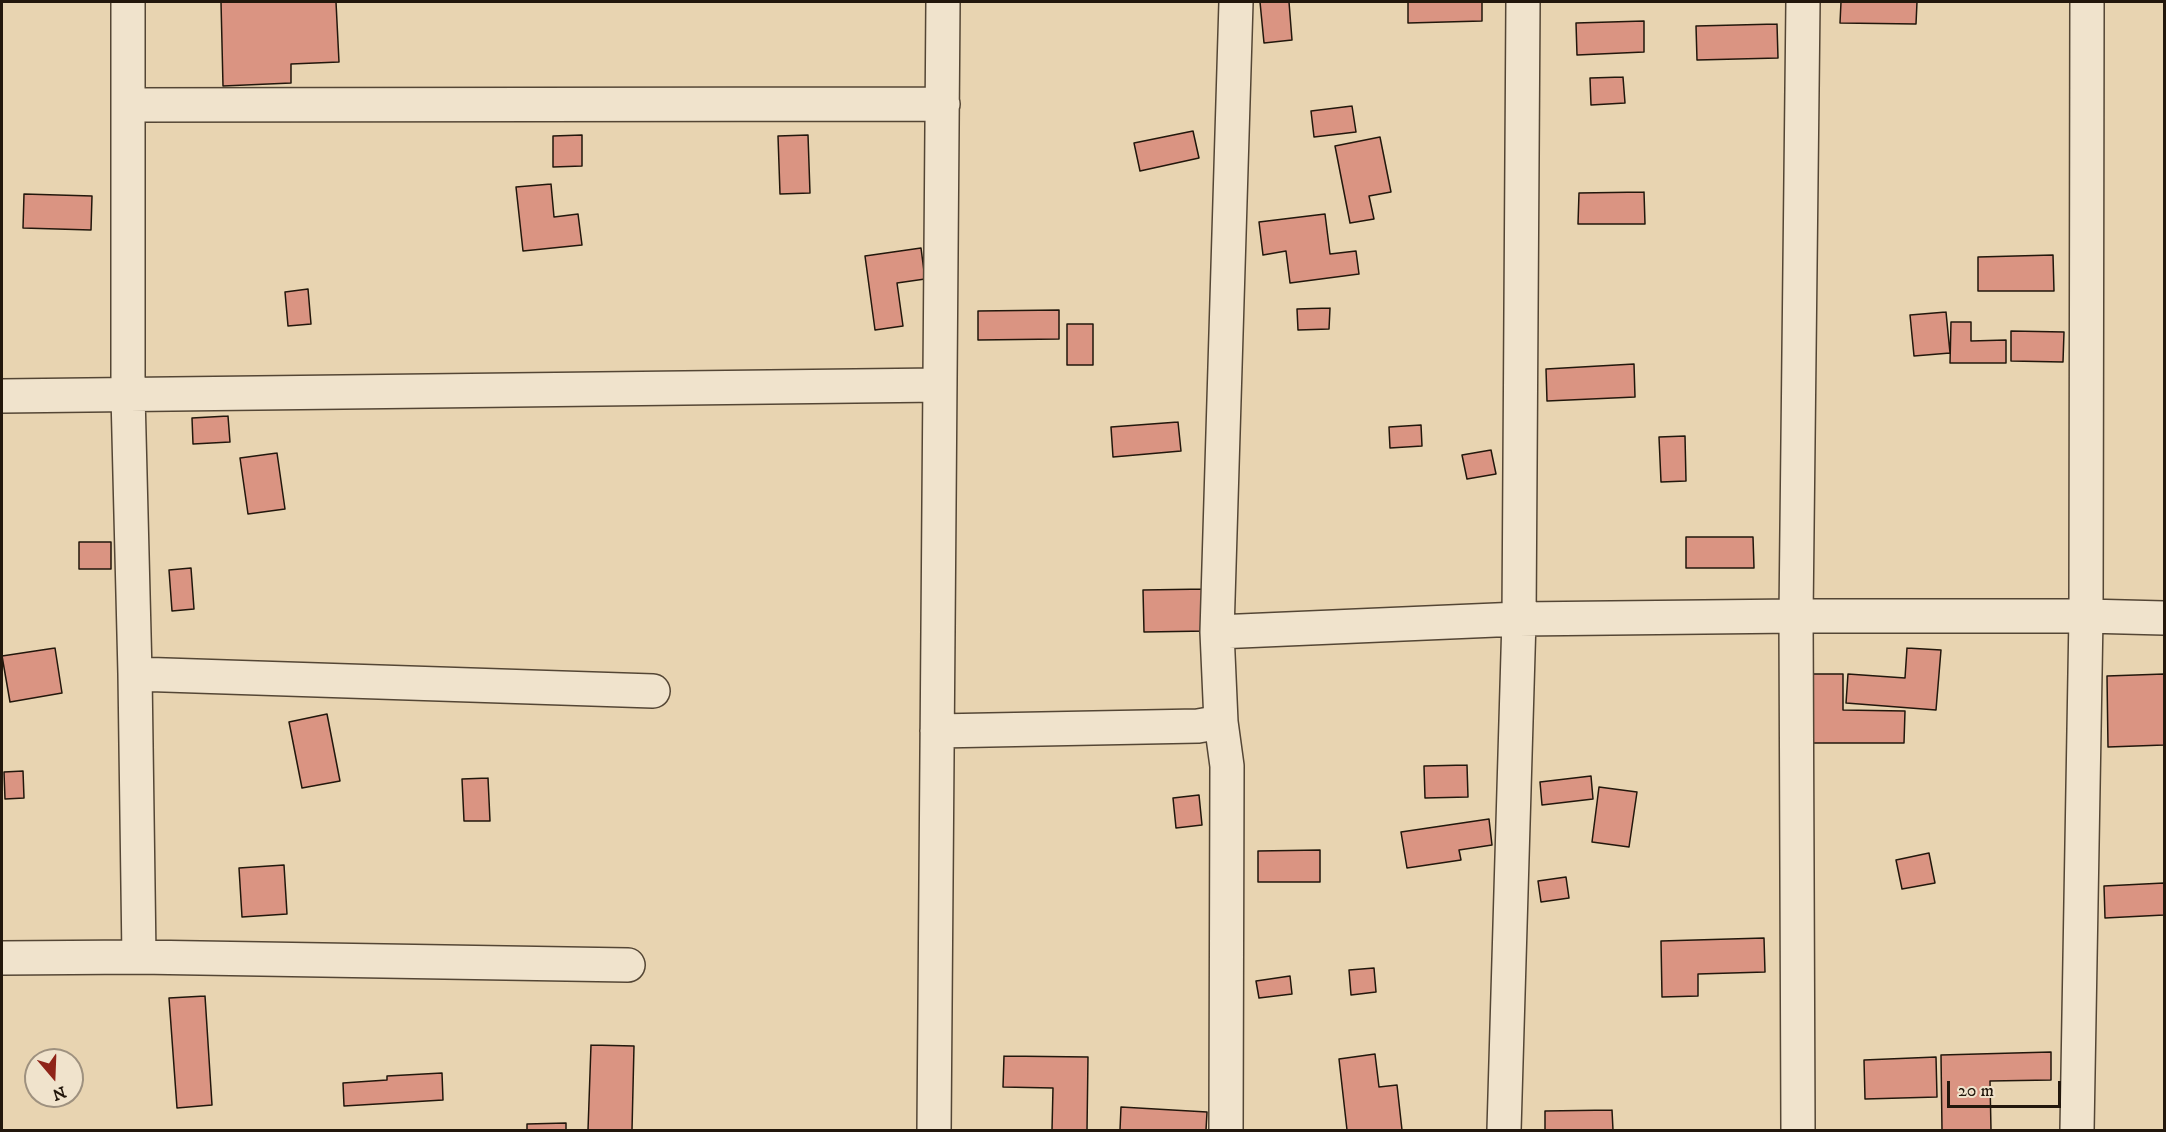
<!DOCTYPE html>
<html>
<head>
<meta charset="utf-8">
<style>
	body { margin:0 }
	#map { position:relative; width:2166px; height:1132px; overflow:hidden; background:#e8d4b1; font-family:"IM FELL DW Pica",serif }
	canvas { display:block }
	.frame { position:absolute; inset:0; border:3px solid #22170c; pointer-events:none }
	.north { position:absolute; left:24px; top:1048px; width:60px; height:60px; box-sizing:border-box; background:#f0e3cc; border:2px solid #9e917f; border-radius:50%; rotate:161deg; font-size:16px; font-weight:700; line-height:24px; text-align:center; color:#22170c }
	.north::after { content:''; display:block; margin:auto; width:21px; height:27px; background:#8f2418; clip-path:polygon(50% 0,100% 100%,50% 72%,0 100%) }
	.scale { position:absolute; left:1947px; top:1081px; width:114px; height:27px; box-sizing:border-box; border:3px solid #22170c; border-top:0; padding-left:8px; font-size:18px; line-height:21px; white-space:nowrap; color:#22170c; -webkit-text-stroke:4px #f0e3cc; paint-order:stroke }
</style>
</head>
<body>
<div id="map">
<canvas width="2166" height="1132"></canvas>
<div class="frame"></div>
<div class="north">N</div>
<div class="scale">20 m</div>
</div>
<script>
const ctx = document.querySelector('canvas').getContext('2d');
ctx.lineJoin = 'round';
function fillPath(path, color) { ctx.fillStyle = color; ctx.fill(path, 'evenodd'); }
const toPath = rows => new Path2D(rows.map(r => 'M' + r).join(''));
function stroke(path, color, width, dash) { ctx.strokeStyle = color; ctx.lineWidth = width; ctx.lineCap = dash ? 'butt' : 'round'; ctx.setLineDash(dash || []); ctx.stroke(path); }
const building = toPath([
	[221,2,336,2,339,62,291,64,291,83,223,86,221,2],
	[1260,2,1289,2,1292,40,1264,43,1260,2],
	[1408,2,1482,2,1482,21,1408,23,1408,2],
	[1841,2,1917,2,1916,24,1840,23,1841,2],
	[1644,21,1644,52,1577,55,1576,23,1644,21],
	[1777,24,1778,58,1697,60,1696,26,1777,24],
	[1623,77,1625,103,1591,105,1590,78,1623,77],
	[1352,106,1356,132,1314,137,1311,111,1352,106],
	[1193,131,1199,158,1140,171,1134,143,1193,131],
	[582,135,582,166,553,167,553,136,582,135],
	[808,135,810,193,780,194,778,136,808,135],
	[1380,137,1391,192,1369,196,1374,219,1350,223,1335,146,1380,137],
	[551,184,554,217,578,214,582,245,523,251,516,187,551,184],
	[1644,192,1645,224,1578,224,1579,193,1644,192],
	[24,194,92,196,91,230,23,228,24,194],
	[1325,214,1330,254,1356,251,1359,274,1290,283,1286,251,1263,255,1259,222,1325,214],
	[921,248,925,279,897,283,903,326,875,330,865,256,921,248],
	[2053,255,2054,291,1978,291,1978,257,2053,255],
	[308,289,311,324,288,326,285,292,308,289],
	[1330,308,1329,329,1298,330,1297,309,1330,308],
	[1059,310,1059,339,978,340,978,311,1059,310],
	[1946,312,1950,353,1914,356,1910,315,1946,312],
	[1951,322,1971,322,1971,341,2006,340,2006,363,1950,363,1951,322],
	[1067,324,1093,324,1093,365,1067,365,1067,324],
	[2011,331,2064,332,2063,362,2011,361,2011,331],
	[1634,364,1635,397,1547,401,1546,369,1634,364],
	[228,416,230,442,193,444,192,418,228,416],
	[1178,422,1181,451,1113,457,1111,427,1178,422],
	[1421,425,1422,446,1390,448,1389,427,1421,425],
	[1685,436,1686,481,1661,482,1659,437,1685,436],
	[1491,450,1496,474,1467,479,1462,455,1491,450],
	[277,453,285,509,248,514,240,458,277,453],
	[1686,537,1753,537,1754,568,1686,568,1686,537],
	[79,542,111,542,111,569,79,569,79,542],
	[191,568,194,609,172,611,169,570,191,568],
	[1207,589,1208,631,1144,632,1143,590,1207,589],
	[55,648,62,693,10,702,2,656,55,648],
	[1907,648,1941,650,1936,710,1846,703,1848,674,1905,678,1907,648],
	[1813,674,1843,674,1843,710,1905,711,1904,743,1813,743,1813,674],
	[2164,674,2164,745,2108,747,2107,676,2164,674],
	[327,714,340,781,302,788,289,722,327,714],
	[1467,765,1468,797,1425,798,1424,766,1467,765],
	[23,771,24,798,5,799,4,772,23,771],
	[1591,776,1593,799,1542,805,1540,782,1591,776],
	[488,778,490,821,464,821,462,779,488,778],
	[1599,787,1637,792,1629,847,1592,842,1599,787],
	[1199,795,1202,825,1176,828,1173,798,1199,795],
	[1489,819,1492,845,1459,850,1461,860,1407,868,1401,832,1489,819],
	[1320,850,1320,882,1258,882,1258,851,1320,850],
	[1929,853,1935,883,1902,889,1896,860,1929,853],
	[284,865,287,914,242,917,239,868,284,865],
	[1566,877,1569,898,1541,902,1538,881,1566,877],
	[2164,883,2164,915,2105,918,2104,886,2164,883],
	[1764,938,1765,972,1698,974,1698,996,1662,997,1661,941,1764,938],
	[1374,968,1376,992,1351,995,1349,970,1374,968],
	[1290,976,1292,994,1259,998,1256,981,1290,976],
	[205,996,212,1105,177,1108,169,998,205,996],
	[591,1045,634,1046,632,1130,588,1130,591,1045],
	[2051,1052,2051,1080,1990,1081,1991,1130,1942,1130,1941,1055,2051,1052],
	[1375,1054,1379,1087,1397,1085,1402,1130,1347,1130,1339,1059,1375,1054],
	[1004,1056,1088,1057,1087,1130,1052,1130,1053,1088,1003,1087,1004,1056],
	[1936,1057,1937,1097,1865,1099,1864,1060,1936,1057],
	[442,1073,443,1100,344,1106,343,1083,387,1080,387,1076,442,1073],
	[1121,1107,1207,1112,1206,1130,1120,1130,1121,1107],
	[1612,1110,1613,1130,1545,1130,1545,1111,1612,1110],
	[566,1123,566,1130,527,1130,527,1124,566,1123]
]);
const street = toPath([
	[128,2,128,395,135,674,139,957],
	[128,105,943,104],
	[2,396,940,385],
	[1217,632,1519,619,1796,616,2086,616,2164,618],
	[135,674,653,691],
	[937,731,1198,726,1221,722],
	[2,958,139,957,628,965],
	[934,1130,943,2],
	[1226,1130,1227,766,1221,722,1217,632,1236,2],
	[1504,1130,1519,619,1523,2],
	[1798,1130,1796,616,1803,2],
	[2077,1130,2086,616,2087,2]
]);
fillPath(building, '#da9482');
stroke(building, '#22170c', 1.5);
stroke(street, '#544635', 36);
stroke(street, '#f0e3cc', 33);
</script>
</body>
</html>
